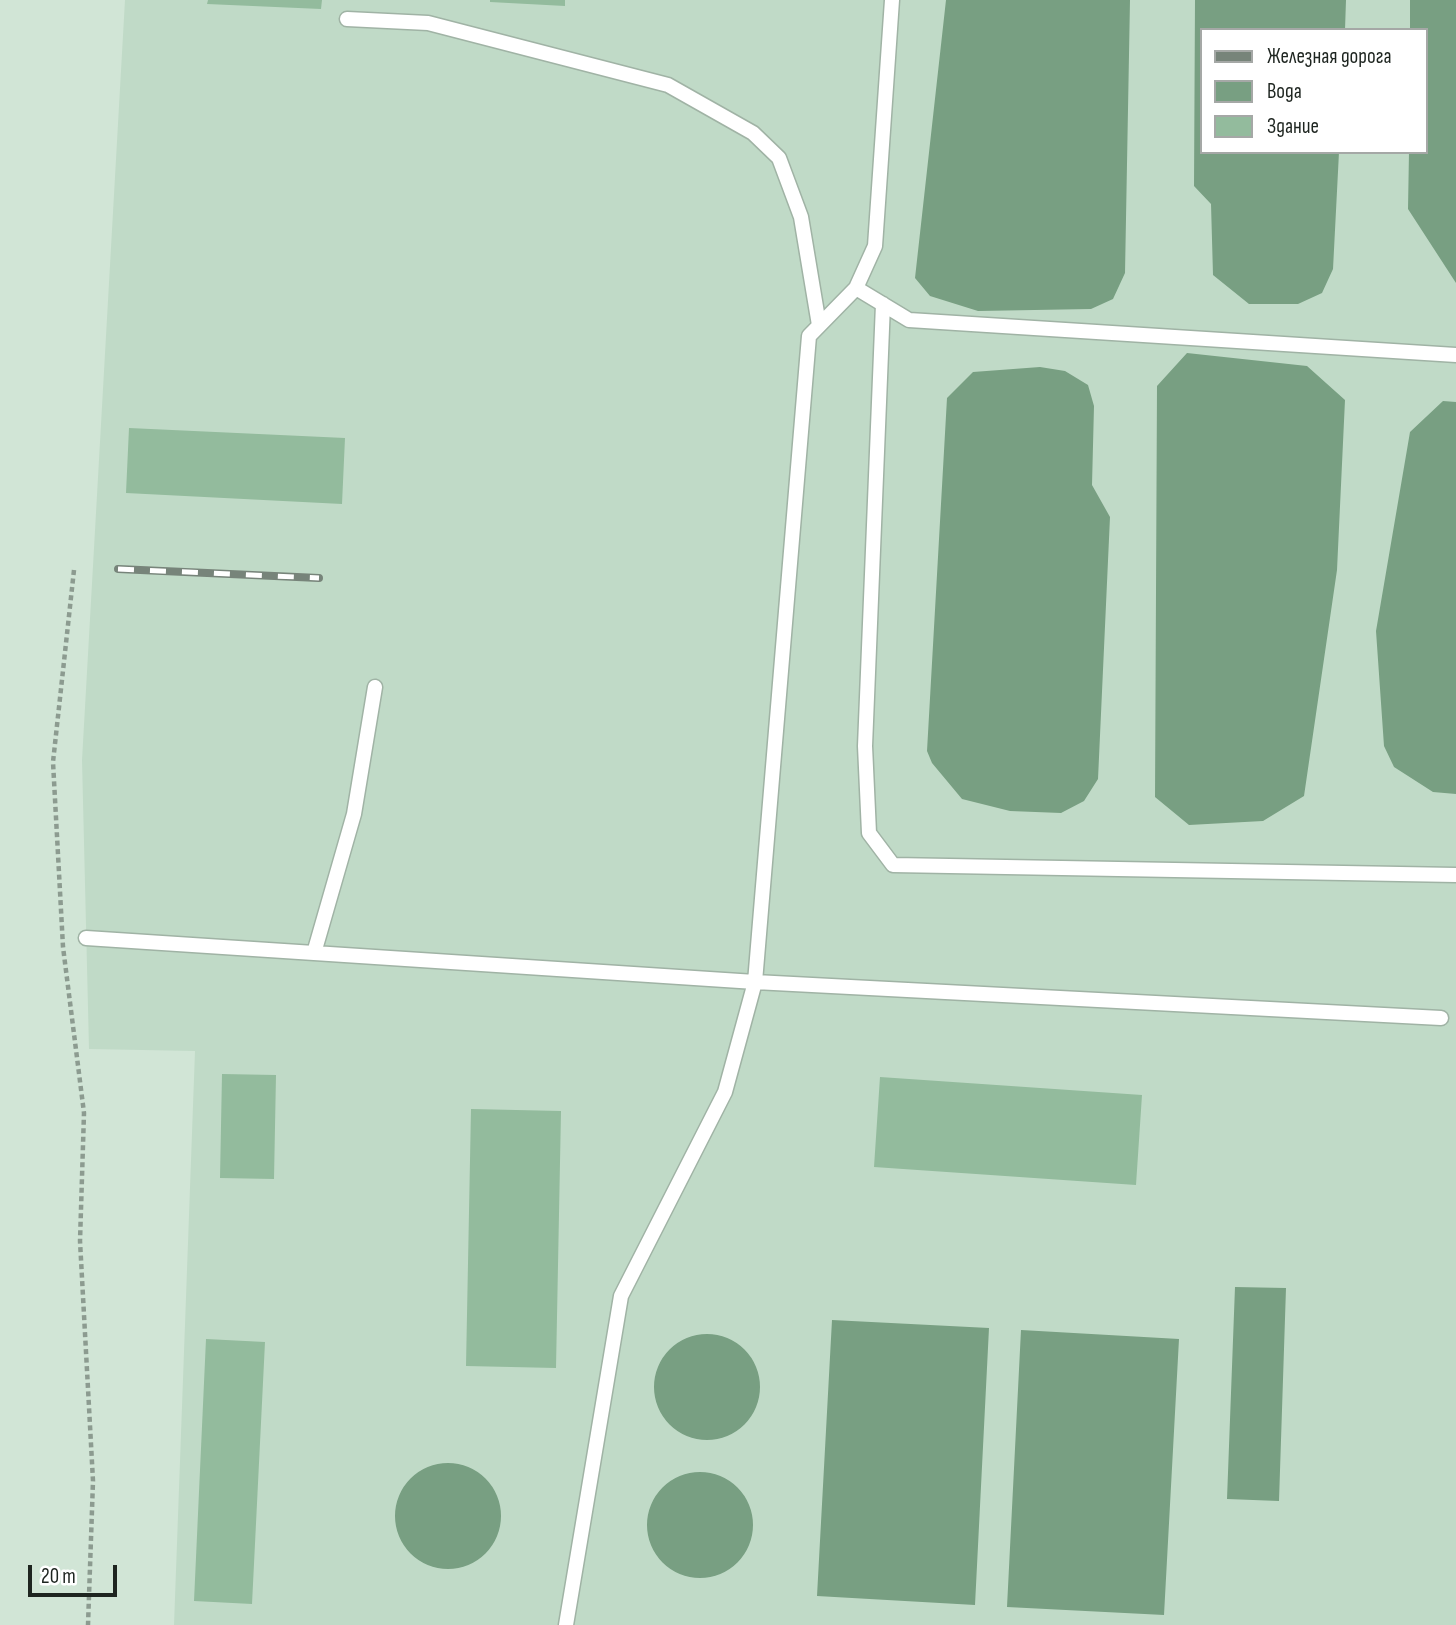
<!DOCTYPE html>
<html>
<head>
<meta charset="utf-8">
<style>
	body { margin:0 }
	#map { position:relative; width:1456px; height:1625px; overflow:hidden; background:#d1e5d6; font-family:"Sofia Sans Condensed",sans-serif }
	canvas { display:block }
	.legend { position:absolute; left:1200px; top:28px; width:228px; height:126px; box-sizing:border-box; background:#fff; border:2px solid #a5a8a6; margin:0; padding:9px 12px; list-style:none; font-size:21px; color:#1e2520 }
	.legend li { display:flex; align-items:center; gap:14px; height:35px }
	.legend b { width:35px; border:2px solid #a5a8a6 }
	.scale { position:absolute; left:28px; top:1565px; width:89px; height:32px; box-sizing:border-box; border:4px solid #1e2520; border-top:0; padding-left:9px; font-size:21px; line-height:24px; white-space:nowrap; color:#1e2520; -webkit-text-stroke:5px #fff; paint-order:stroke }
</style>
</head>
<body>
<div id="map">
<canvas width="1456" height="1625"></canvas>
<ul class="legend">
<li><b style="height:9px;background:#77847a"></b>Железная дорога</li>
<li><b style="height:19px;background:#789f82"></b>Вода</li>
<li><b style="height:19px;background:#93bb9d"></b>Здание</li>
</ul>
<div class="scale">20 m</div>
</div>
<script>
const ctx = document.querySelector('canvas').getContext('2d');
ctx.lineJoin = 'round';
function fillPath(path, color) { ctx.fillStyle = color; ctx.fill(path, 'evenodd'); }
const toPath = rows => new Path2D(rows.map(r => 'M' + r).join(''));
function stroke(path, color, width, dash) { ctx.strokeStyle = color; ctx.lineWidth = width; ctx.lineCap = dash ? 'butt' : 'round'; ctx.setLineDash(dash || []); ctx.stroke(path); }
const built = toPath([
	[125,0,1456,0,1456,1625,174,1625,195,1051,89,1049,82,760],
	[1202,30,1426,30,1426,152,1202,152]
]);
const water = toPath([
	[946,0,1130,0,1125,273,1113,299,1091,309,978,311,930,296,915,278],
	[1195,0,1346,0,1345,30,1202,30,1202,152,1339,152,1333,269,1322,293,1298,304,1249,304,1213,275,1211,204,1194,186],
	[1410,0,1456,0,1456,283,1408,209,1409,152,1426,152,1426,30,1410,30],
	[1187,353,1307,366,1345,400,1337,570,1304,796,1263,821,1189,825,1155,797,1157,386],
	[1040,367,1065,371,1088,385,1094,406,1092,485,1110,517,1098,779,1084,801,1061,813,1010,811,962,799,932,763,927,751,947,398,973,372],
	[1443,401,1456,402,1456,794,1433,792,1394,767,1384,746,1376,631,1410,432],
	[1235,1287,1286,1288,1279,1501,1227,1499],
	[832,1320,989,1328,975,1605,817,1596],
	[1021,1330,1179,1339,1164,1615,1007,1607],
	'654 1387a53 53 0 1 1 106 0a53 53 0 1 1-106 0Z',
	'395 1516a53 53 0 1 1 106 0a53 53 0 1 1-106 0Z',
	'647 1525a53 53 0 1 1 106 0a53 53 0 1 1-106 0Z'
]);
const building = toPath([
	[208,0,322,0,321,9,207,4],
	[490,0,565,0,565,6,490,2],
	[129,428,345,438,342,504,126,493],
	[222,1074,276,1075,274,1179,220,1178],
	[880,1077,1142,1095,1136,1185,874,1167],
	[471,1109,561,1111,556,1368,466,1366],
	[206,1339,265,1342,252,1604,194,1601]
]);
const path = toPath([
	[74,570,53,762,63,947,84,1113,80,1241,93,1481,88,1625]
]);
const service = toPath([
	[347,19,428,23,668,85,753,133,779,158,801,217,819,325],
	[856,288,909,320,1456,355],
	[883,304,865,746,869,833,893,865,1456,875],
	[86,938,755,982,1441,1018],
	[314,953,354,814,375,687],
	[566,1625,621,1296,725,1092,755,982,809,336,856,288,875,246,892,0]
]);
const rail = toPath([
	[118,569,319,578]
]);
fillPath(built, '#c0dac7');
fillPath(water, '#789f82');
fillPath(building, '#93bb9d');
stroke(service, '#a0b3a5', 17);
stroke(path, '#8c9b90', 4.5, [5, 3.5]);
stroke(service, '#fff', 14);
stroke(rail, '#77847a', 8);
stroke(rail, '#fff', 5, [16]);
</script>
</body>
</html>
